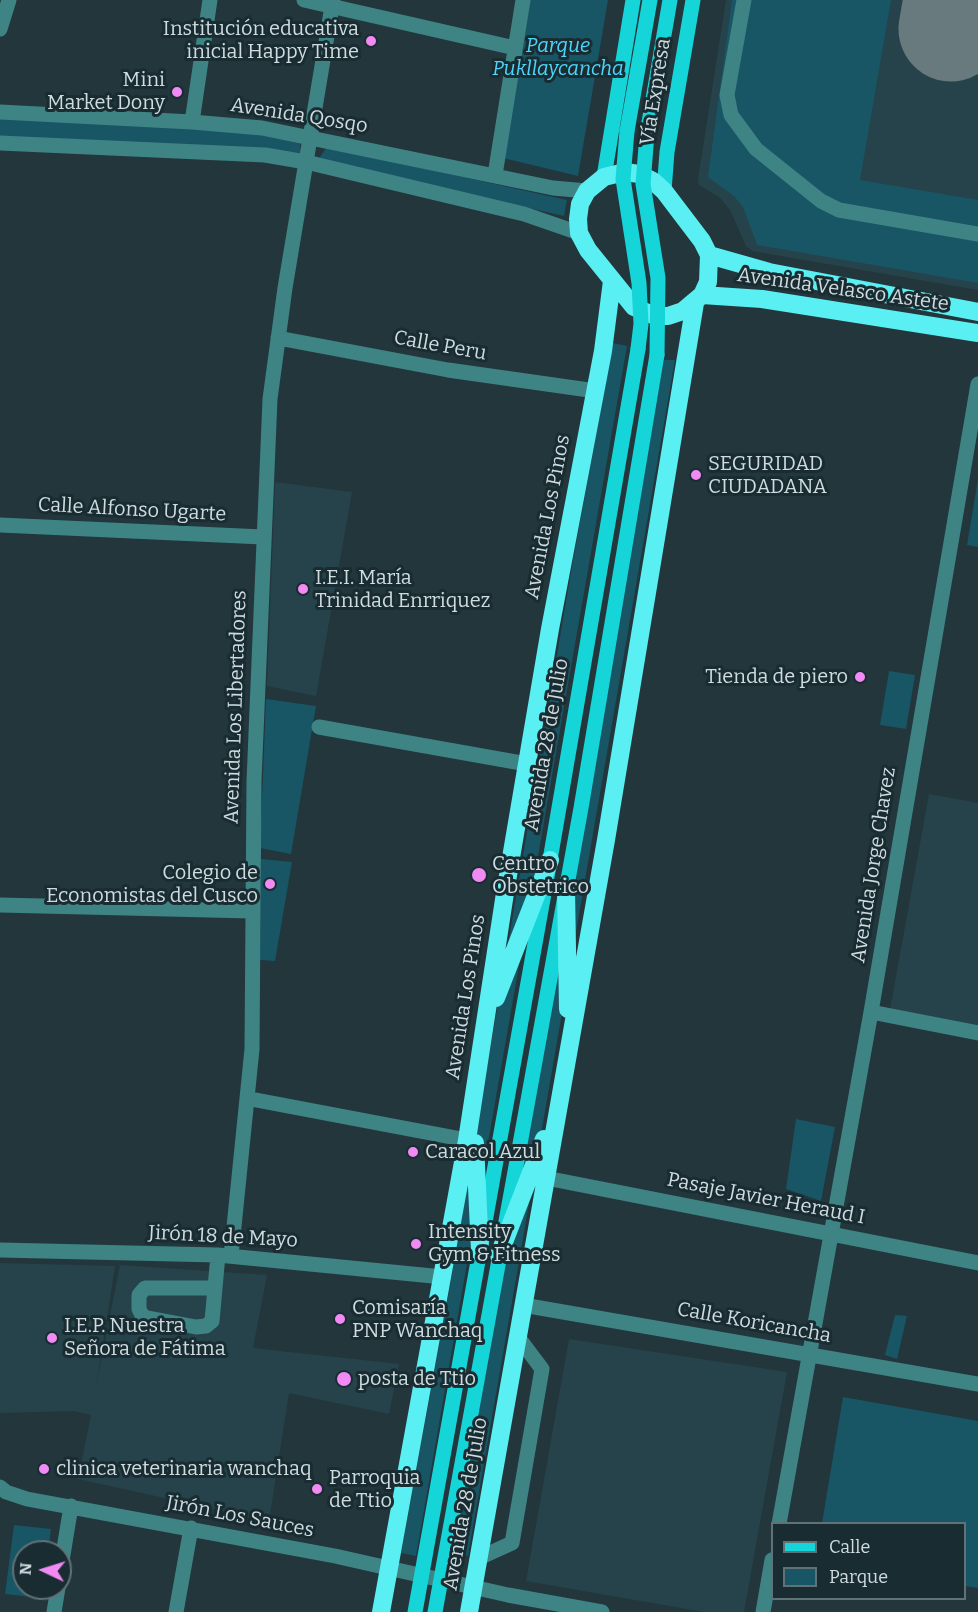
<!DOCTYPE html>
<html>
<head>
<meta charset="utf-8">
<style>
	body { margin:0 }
	#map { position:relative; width:978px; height:1612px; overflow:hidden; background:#22363c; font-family:Bitter,serif }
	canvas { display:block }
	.legend { position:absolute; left:771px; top:1522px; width:195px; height:78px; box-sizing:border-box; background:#182c32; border:2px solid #617277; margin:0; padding:8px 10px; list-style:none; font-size:18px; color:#cfdbdf }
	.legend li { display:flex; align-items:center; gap:12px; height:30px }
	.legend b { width:30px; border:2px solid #617277 }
	.north { position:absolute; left:12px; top:1540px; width:60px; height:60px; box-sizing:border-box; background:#182c32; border:2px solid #617277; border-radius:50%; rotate:274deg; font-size:16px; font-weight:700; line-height:24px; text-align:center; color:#cfdbdf }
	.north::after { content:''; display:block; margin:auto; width:21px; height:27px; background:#f28af3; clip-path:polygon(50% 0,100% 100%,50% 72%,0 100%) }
</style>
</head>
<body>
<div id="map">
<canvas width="978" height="1612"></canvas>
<ul class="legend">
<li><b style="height:8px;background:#16d5d8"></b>Calle</li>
<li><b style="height:16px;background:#185565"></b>Parque</li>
</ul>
<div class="north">N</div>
</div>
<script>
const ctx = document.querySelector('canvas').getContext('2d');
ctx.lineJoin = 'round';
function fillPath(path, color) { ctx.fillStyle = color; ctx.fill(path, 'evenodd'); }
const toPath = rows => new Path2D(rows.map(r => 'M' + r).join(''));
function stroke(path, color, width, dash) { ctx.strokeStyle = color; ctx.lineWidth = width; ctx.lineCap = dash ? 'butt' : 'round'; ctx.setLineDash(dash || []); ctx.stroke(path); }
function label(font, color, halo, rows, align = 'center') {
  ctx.font = font + ' Bitter,serif'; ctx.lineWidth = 6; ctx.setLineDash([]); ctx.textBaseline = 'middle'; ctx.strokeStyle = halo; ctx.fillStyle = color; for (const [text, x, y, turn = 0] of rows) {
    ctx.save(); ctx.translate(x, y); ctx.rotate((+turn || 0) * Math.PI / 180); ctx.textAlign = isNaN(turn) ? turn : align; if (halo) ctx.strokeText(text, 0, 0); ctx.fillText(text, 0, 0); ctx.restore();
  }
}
const built = toPath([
	[726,0,978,0,978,290,752,251,746,246,730,210,719,197,699,185,698,179],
	[275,482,352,492,316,696,267,686],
	[929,794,978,803,978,1031,889,1015],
	[0,1263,115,1266,96,1387,120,1265,267,1275,253,1348,399,1364,389,1414,289,1393,269,1521,78,1479,91,1415,74,1411,0,1413],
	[569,1339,787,1372,744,1612,704,1612,526,1581]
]);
const green = toPath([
	[529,0,608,0,578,176,503,158],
	[732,0,891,0,860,180,978,200,978,283,757,245,743,207,734,196,708,177],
	[0,117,229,130,300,139,300,153,0,136],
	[327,147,567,200,564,216,317,161],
	[613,343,627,346,416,1556,401,1553,452,1275,573,560],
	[664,360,675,360,468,1556,454,1553],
	[978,479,978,547,967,545],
	[889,671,915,675,906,729,880,725],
	[266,699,316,706,291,854,260,848],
	[261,859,292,862,275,961,260,960],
	[796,1119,835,1127,821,1201,786,1189],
	[895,1315,907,1316,897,1359,885,1355],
	[843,1397,978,1421,978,1588,965,1586,964,1524,822,1523],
	[14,1525,51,1529,48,1552,24,1552,24,1588,43,1588,41,1598,5,1594]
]);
const runway = toPath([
	[951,29,956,0]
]);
const minor = toPath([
	[304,0,515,48],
	[744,0,727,95,731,115,756,149,821,201,839,210,978,234],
	[0,29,9,0],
	[0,112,192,122,262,128,553,188,587,191],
	[192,122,210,0],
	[0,143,265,155,306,162,524,214,579,233],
	[495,175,523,0],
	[278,338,448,370,596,391],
	[0,525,263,537],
	[319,727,527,764],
	[0,905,251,911],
	[871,1012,978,1033],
	[256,1100,467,1140],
	[546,1178,978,1263],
	[0,1250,218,1255,443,1277],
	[231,1256,252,1049,254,781,270,399,285,288,333,0],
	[215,1288,145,1288,139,1295,139,1309,143,1317,196,1327,206,1326,212,1321,218,1255],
	[523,1305,978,1384],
	[0,1487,6,1492,27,1499,335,1556,508,1595,602,1612],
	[779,1524,871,1012,978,384],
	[479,1558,512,1543,542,1369,518,1337],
	[60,1573,71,1506],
	[54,1612,58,1588],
	[176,1612,191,1528],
	[763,1612,772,1560]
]);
const major = toPath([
	[627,131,650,0],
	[647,134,670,0],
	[604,177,633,0],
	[664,191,667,152,693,0],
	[415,1612,550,860,638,349],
	[435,1612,581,808,657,355]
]);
const highway = toPath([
	[625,172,639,174,653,181,664,191,702,241,709,255,708,282,702,295,683,311,668,316,655,316,634,307,588,250,579,233,578,219,580,204,587,191,604,177,625,172],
	[709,255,769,272,978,312],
	[702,295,762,299,978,333],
	[566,889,568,1009],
	[496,998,550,860],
	[475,1143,480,1252],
	[499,1255,544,1139],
	[381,1612,467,1140,505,893,550,629,603,351,612,281],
	[469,1612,606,840,695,303]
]);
const majorBridge = toPath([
	[627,131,623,179,639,283,641,324,638,349],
	[647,134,643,184,658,278,657,355]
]);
const markers = [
	[371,41,6,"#f28af3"],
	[177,92,6,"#f28af3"],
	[696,475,6,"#f28af3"],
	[303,589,6,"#f28af3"],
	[860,677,6,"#f28af3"],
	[479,875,8,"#f28af3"],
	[270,884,6,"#f28af3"],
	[413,1152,6,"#f28af3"],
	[416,1244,6,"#f28af3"],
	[340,1319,6,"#f28af3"],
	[52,1338,6,"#f28af3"],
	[344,1379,8,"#f28af3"],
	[44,1469,6,"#f28af3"],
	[317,1489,6,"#f28af3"]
];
const poiNames = [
	["Institución educativa",359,29,"right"],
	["inicial Happy Time",359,52,"right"],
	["Mini",165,80,"right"],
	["Market Dony",165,103,"right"],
	["SEGURIDAD",708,464],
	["CIUDADANA",708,487],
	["I.E.I. María",315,578],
	["Trinidad Enrriquez",315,601],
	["Tienda de piero",848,677,"right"],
	["Centro",492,864],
	["Obstetrico",492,887],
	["Colegio de",258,873,"right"],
	["Economistas del Cusco",258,896,"right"],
	["Caracol Azul",425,1152],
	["Intensity",428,1232],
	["Gym & Fitness",428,1255],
	["Comisaría",352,1308],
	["PNP Wanchaq",352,1331],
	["I.E.P. Nuestra",64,1326],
	["Señora de Fátima",64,1349],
	["posta de Ttio",358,1379],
	["clinica veterinaria wanchaq",56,1469],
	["Parroquia",329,1478],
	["de Ttio",329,1501]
];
const parkNames = [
	["Parque",558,46],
	["Pukllaycancha",558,69]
];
const streetNames = [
	["Vía Expresa",656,92,-81],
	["Avenida Qosqo",299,116,9],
	["Avenida Velasco Astete",843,290,8],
	["Calle Peru",440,346,10],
	["Calle Alfonso Ugarte",132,510,3],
	["Avenida Los Pinos",548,517,-79],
	["Avenida Los Libertadores",236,707,-88],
	["Avenida 28 de Julio",547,745,-80],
	["Avenida Jorge Chavez",874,865,-81],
	["Avenida Los Pinos",466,997,-81],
	["Pasaje Javier Heraud I",766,1199,11],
	["Jirón 18 de Mayo",223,1237,3],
	["Calle Koricancha",754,1323,10],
	["Avenida 28 de Julio",466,1504,-80],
	["Jirón Los Sauces",240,1517,11]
];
fillPath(built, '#26434b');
fillPath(green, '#185565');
stroke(runway, '#697a7f', 105);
stroke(minor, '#3e8485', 15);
stroke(major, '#16d5d8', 15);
stroke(highway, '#5aeff2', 18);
stroke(majorBridge, '#16d5d8', 15);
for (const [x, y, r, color] of markers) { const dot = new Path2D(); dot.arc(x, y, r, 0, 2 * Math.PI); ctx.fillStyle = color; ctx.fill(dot); stroke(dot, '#182c32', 2); }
label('20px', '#cfdbdf', '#182c32', poiNames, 'left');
label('italic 20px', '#4cd6fa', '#182c32', parkNames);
label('20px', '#cfdbdf', '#182c32', streetNames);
</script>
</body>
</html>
